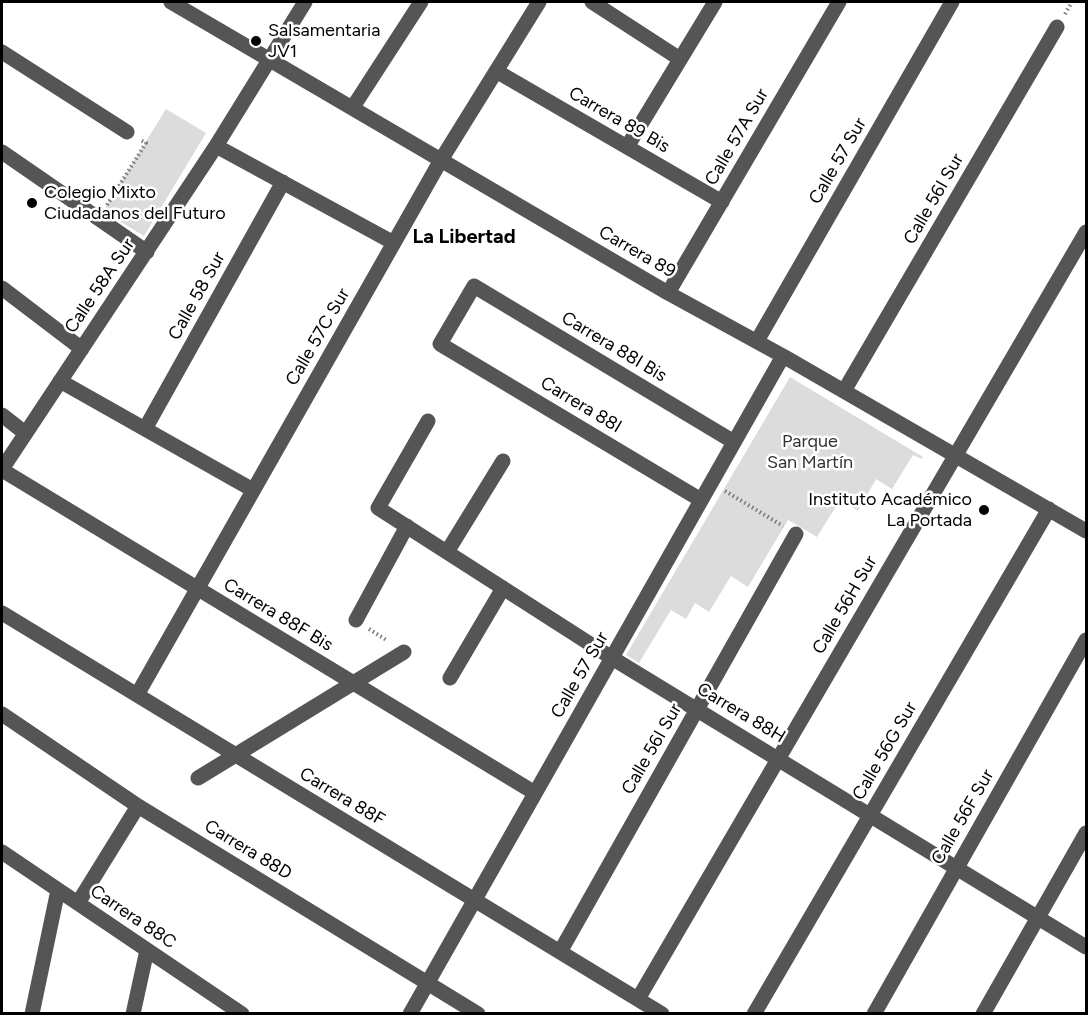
<!DOCTYPE html>
<html>
<head>
<meta charset="utf-8">
<style>
	body { margin:0 }
	#map { position:relative; width:1088px; height:1015px; overflow:hidden; background:#fff; font-family:Figtree,sans-serif }
	canvas { display:block }
	.frame { position:absolute; inset:0; border:3px solid #000; pointer-events:none }
</style>
</head>
<body>
<div id="map">
<canvas width="1088" height="1015"></canvas>
<div class="frame"></div>
</div>
<script>
const ctx = document.querySelector('canvas').getContext('2d');
ctx.lineJoin = 'round';
function fillPath(path, color) { ctx.fillStyle = color; ctx.fill(path, 'evenodd'); }
const toPath = rows => new Path2D(rows.map(r => 'M' + r).join(''));
function stroke(path, color, width, dash) { ctx.strokeStyle = color; ctx.lineWidth = width; ctx.lineCap = dash ? 'butt' : 'round'; ctx.setLineDash(dash || []); ctx.stroke(path); }
function label(font, color, halo, rows, align = 'center') {
  ctx.font = font + ' Figtree,sans-serif'; ctx.lineWidth = 5; ctx.setLineDash([]); ctx.textBaseline = 'middle'; ctx.strokeStyle = halo; ctx.fillStyle = color; for (const [text, x, y, turn = 0] of rows) {
    ctx.save(); ctx.translate(x, y); ctx.rotate((+turn || 0) * Math.PI / 180); ctx.textAlign = isNaN(turn) ? turn : align; if (halo) ctx.strokeText(text, 0, 0); ctx.fillText(text, 0, 0); ctx.restore();
  }
}
const green = toPath([
	[166,109,206,133,144,236,103,211],
	[790,377,923,457,922,459,913,455,892,489,876,479,858,511,840,500,817,537,788,520,748,587,731,576,709,612,695,603,686,619,671,610,639,663,626,655]
]);
const path = toPath([
	[1065,14,1072,2],
	[107,205,146,143,140,140],
	[725,491,783,526],
	[369,629,388,641]
]);
const minor = toPath([
	[171,2,668,293,783,356,1086,531],
	[592,2,680,59],
	[2,52,127,132],
	[496,71,722,202],
	[353,107,421,2],
	[216,146,394,243],
	[627,147,715,2],
	[2,152,147,252],
	[2,288,82,349],
	[668,293,839,2],
	[757,341,952,2],
	[60,381,253,490],
	[844,391,1057,27],
	[2,415,25,433],
	[428,421,378,508,612,658,1086,947],
	[145,429,283,182],
	[2,469,216,146,305,2],
	[2,470,535,793],
	[701,500,440,344,474,286,734,442],
	[447,552,503,461],
	[2,613,662,1014],
	[356,620,407,526],
	[450,678,503,588],
	[137,695,441,160,539,2],
	[2,714,138,806,478,1014],
	[198,778,404,652],
	[2,852,242,1014],
	[78,903,138,806],
	[560,952,796,534],
	[638,999,1086,232],
	[32,1014,58,890],
	[133,1014,147,950],
	[410,1014,783,356],
	[754,1014,1049,509],
	[874,1014,1086,640],
	[983,1014,1086,833]
]);
const markers = [
	[256,41,6,"#000"],
	[32,203,6,"#000"],
	[984,510,6,"#000"]
];
const poiNames = [
	["Salsamentaria",268,31],
	["JV1",268,52],
	["Colegio Mixto",44,193],
	["Ciudadanos del Futuro",44,214],
	["Instituto Académico",972,500,"right"],
	["La Portada",972,521,"right"]
];
const streetNames = [
	["Carrera 89 Bis",619,120,30],
	["Calle 57A Sur",737,137,-60],
	["Calle 57 Sur",838,161,-60],
	["Calle 56I Sur",934,199,-60],
	["Carrera 89",637,252,30],
	["Calle 58A Sur",100,286,-56],
	["Calle 58 Sur",197,296,-61],
	["Calle 57C Sur",318,337,-60],
	["Carrera 88I Bis",614,347,31],
	["Carrera 88I",581,405,31],
	["Calle 56H Sur",845,605,-60],
	["Carrera 88F Bis",278,615,31],
	["Calle 57 Sur",580,675,-60],
	["Carrera 88H",741,713,31],
	["Calle 56I Sur",652,749,-60],
	["Calle 56G Sur",885,751,-60],
	["Carrera 88F",342,797,31],
	["Calle 56F Sur",963,817,-60],
	["Carrera 88D",248,850,31],
	["Carrera 88C",133,917,34]
];
const parkNames = [
	["Parque",810,442],
	["San Martín",810,463]
];
const neighbourhoodNames = [
	["La Libertad",464,237]
];
fillPath(green, '#dcdcdc');
stroke(path, '#777', 4, [1.5, 3]);
stroke(minor, '#555', 15);
for (const [x, y, r, color] of markers) { const dot = new Path2D(); dot.arc(x, y, r, 0, 2 * Math.PI); ctx.fillStyle = color; ctx.fill(dot); stroke(dot, '#fff', 2); }
label('18px', '#000', '#fff', poiNames, 'left');
label('18px', '#000', '#fff', streetNames);
label('18px', '#333', '#fff', parkNames);
label('bold 20px', '#000', '#fff', neighbourhoodNames);
</script>
</body>
</html>
